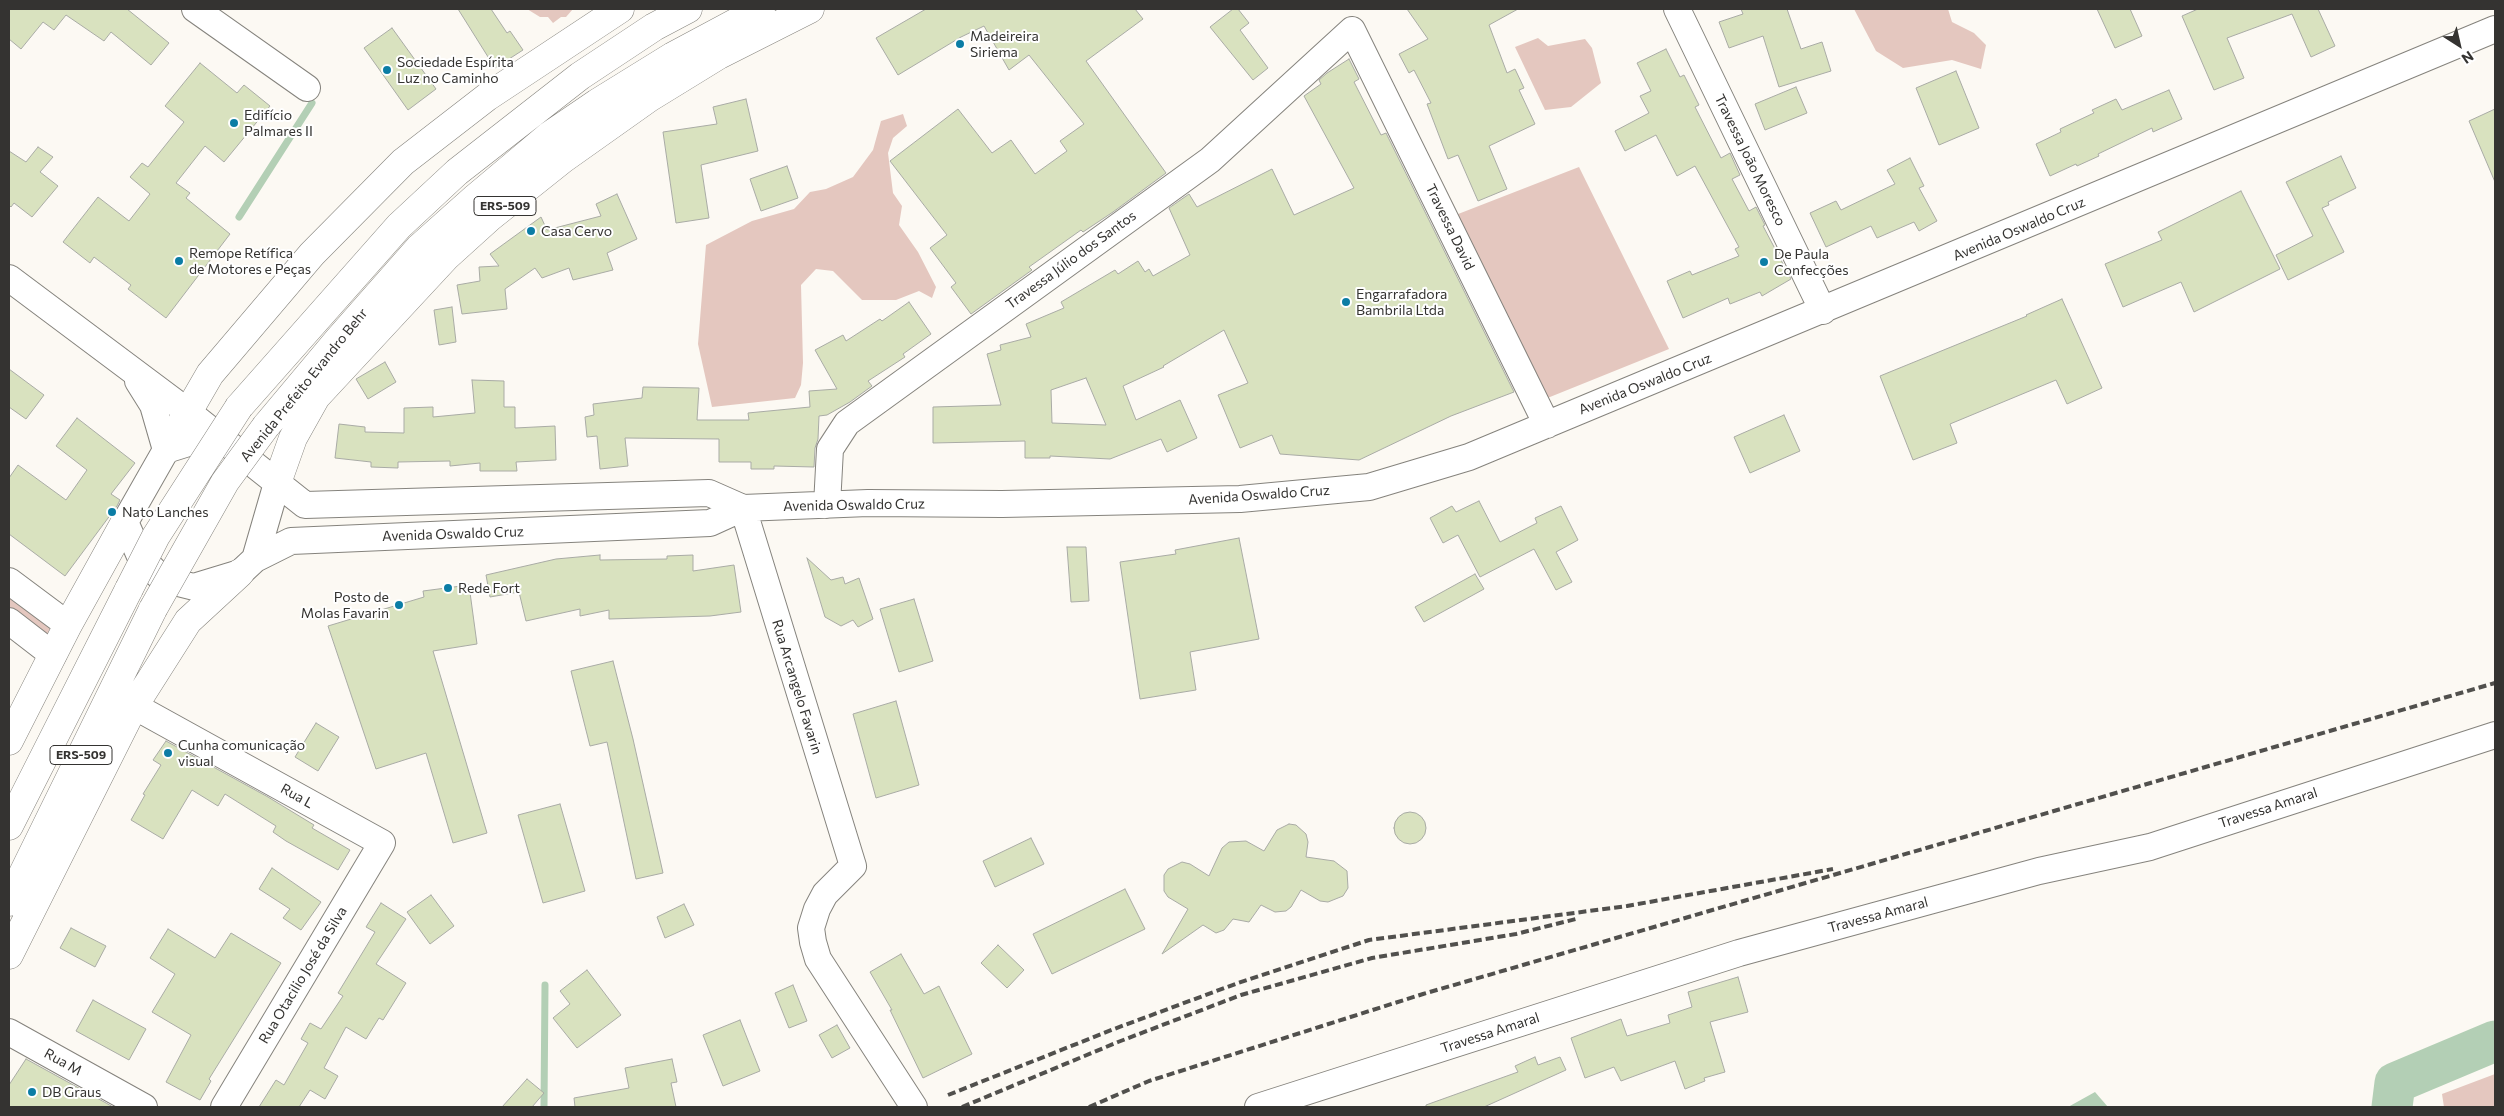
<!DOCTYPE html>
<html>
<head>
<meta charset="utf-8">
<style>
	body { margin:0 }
	#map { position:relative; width:2504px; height:1116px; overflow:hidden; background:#fcf9f3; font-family:Commissioner,sans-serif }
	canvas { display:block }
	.frame { position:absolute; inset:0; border:10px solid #343331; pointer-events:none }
	.north { position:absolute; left:2434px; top:20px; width:50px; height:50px; -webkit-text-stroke:4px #fff; paint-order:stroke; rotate:145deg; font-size:14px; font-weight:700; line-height:20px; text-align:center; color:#343331 }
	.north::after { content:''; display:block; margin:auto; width:18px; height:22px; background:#343331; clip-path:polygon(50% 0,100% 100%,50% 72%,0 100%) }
</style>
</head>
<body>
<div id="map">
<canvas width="2504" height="1116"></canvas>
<div class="frame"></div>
<div class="north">N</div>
</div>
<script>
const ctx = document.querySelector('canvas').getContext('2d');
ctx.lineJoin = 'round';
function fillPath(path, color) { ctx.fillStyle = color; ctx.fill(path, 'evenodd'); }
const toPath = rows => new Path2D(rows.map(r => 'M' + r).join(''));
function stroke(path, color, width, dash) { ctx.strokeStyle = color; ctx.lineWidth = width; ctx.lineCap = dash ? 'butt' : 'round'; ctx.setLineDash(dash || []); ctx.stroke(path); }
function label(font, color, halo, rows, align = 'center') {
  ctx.font = font + ' Commissioner,sans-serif'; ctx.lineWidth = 4; ctx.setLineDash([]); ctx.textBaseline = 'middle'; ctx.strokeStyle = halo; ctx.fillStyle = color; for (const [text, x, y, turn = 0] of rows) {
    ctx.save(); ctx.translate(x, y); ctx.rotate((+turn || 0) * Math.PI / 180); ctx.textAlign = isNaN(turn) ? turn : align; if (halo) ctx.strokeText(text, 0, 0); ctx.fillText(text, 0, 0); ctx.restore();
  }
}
const green = toPath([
	[527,9,573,9,566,17,561,17,553,23,548,17,540,17],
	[1854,9,1948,9,1952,22,1974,33,1986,45,1981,69,1952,60,1903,68,1876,51],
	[1538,38,1548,46,1585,39,1592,48,1601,83,1571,107,1545,110,1515,47],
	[903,114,907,126,893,138,888,153,893,193,902,206,899,225,918,252,936,287,932,298,919,291,896,300,862,300,833,271,816,269,801,285,803,363,801,385,795,398,712,407,698,344,706,245,752,221,794,209,810,192,826,189,853,177,873,150,881,121],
	[1579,167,1669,349,1545,399,1453,216],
	[9,595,45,622,53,633,41,634,9,610],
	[2495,1074,2495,1107,2444,1107,2442,1094]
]);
const water = toPath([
	[2095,1092,2108,1107,2068,1107]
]);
const stream = toPath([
	[239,217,312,103],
	[544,1107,545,985]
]);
const river = toPath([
	[2392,1107,2395,1083,2495,1041]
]);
const building = toPath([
	[9,9,127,9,169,43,151,65,111,32,104,41,66,15,54,30,43,22,21,49,9,39,9,9],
	[458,9,491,9,507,33,510,31,523,50,495,68,458,9],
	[926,9,1135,9,1143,19,1086,61,1166,173,1113,212,1083,232,1081,230,1029,267,1032,270,971,314,951,287,956,283,930,248,947,235,890,161,958,109,992,153,1011,140,1035,174,1067,151,1060,141,1084,124,1029,55,1009,70,984,26,961,37,898,75,876,38,926,9],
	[1233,9,1238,9,1249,23,1240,30,1268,68,1253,80,1210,27,1233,9],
	[1407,9,1518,9,1489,25,1507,73,1515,69,1524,88,1519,90,1535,124,1489,146,1507,189,1478,201,1458,155,1448,159,1427,104,1431,103,1414,70,1409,73,1399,54,1428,39,1407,9],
	[1741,9,1787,9,1801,49,1822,42,1831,71,1779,87,1763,36,1729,48,1719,22,1743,14,1741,9],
	[2097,9,2130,9,2142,36,2115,48,2097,9],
	[2198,9,2318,9,2335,46,2311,57,2292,14,2227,38,2244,78,2214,90,2182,16,2198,9],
	[392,28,436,89,408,110,364,48,392,28],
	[1666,49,1680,77,1684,75,1699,105,1695,107,1721,158,1730,153,1740,175,1732,179,1749,211,1756,207,1765,225,1763,226,1791,279,1762,296,1760,292,1730,304,1728,298,1683,318,1667,281,1690,271,1692,275,1739,256,1735,249,1739,247,1695,166,1677,176,1656,135,1625,151,1615,131,1649,113,1640,96,1651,91,1637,63,1666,49],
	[1349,59,1359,79,1354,82,1381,135,1386,133,1514,392,1451,416,1359,460,1280,454,1272,435,1240,448,1218,395,1248,383,1224,330,1163,366,1164,367,1123,386,1136,420,1180,400,1197,438,1167,452,1161,439,1110,459,1050,456,1050,458,1025,458,1025,441,933,443,933,407,1001,405,987,354,1001,350,1000,345,1031,337,1026,324,1064,308,1061,302,1115,270,1118,274,1138,261,1145,272,1149,269,1153,276,1190,255,1169,208,1189,194,1197,207,1272,169,1294,215,1354,188,1304,96,1321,84,1319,80,1327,73,1349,59],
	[1086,378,1106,425,1052,423,1051,390,1086,378],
	[200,63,237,93,244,85,270,106,224,162,205,146,176,183,190,193,186,198,230,234,166,318,128,289,131,285,94,257,90,263,63,242,98,197,129,221,150,194,130,177,142,163,148,167,184,122,165,106,200,63],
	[1956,71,1979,128,1939,145,1916,88,1956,71],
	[1796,87,1807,113,1765,130,1755,104,1796,87],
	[2169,90,2182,119,2153,132,2152,128,2098,154,2099,156,2077,166,2076,164,2050,176,2036,144,2061,132,2060,129,2094,113,2092,110,2116,99,2122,110,2169,90],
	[746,99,758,151,701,165,709,218,676,223,663,132,717,124,713,107,746,99],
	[2495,109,2495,182,2469,121,2495,109],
	[38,147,53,157,40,172,58,186,32,217,14,203,11,207,9,205,9,151,26,162,38,147],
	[2341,156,2356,188,2328,202,2329,205,2322,208,2344,252,2288,280,2276,255,2313,236,2286,182,2341,156],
	[1910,158,1924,186,1919,188,1937,221,1919,231,1914,222,1877,238,1871,226,1826,247,1810,213,1836,201,1841,210,1895,184,1887,170,1910,158],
	[787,166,798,198,761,211,750,179,787,166],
	[2241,191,2280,269,2194,312,2181,282,2123,307,2105,264,2162,240,2158,232,2241,191],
	[617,194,637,239,607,253,613,270,573,280,569,268,542,278,535,268,505,289,507,309,462,314,457,285,480,281,479,267,499,266,490,254,541,217,547,230,601,216,596,204,617,194],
	[2062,299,2102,388,2067,404,2056,380,1950,424,1957,443,1913,460,1880,376,2027,316,2026,315,2062,299],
	[909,302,931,334,903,354,905,357,868,381,872,386,850,402,827,415,819,416,818,439,815,448,814,467,774,466,774,469,751,469,751,462,719,462,719,439,625,438,628,466,600,469,597,436,587,437,585,417,594,415,593,404,642,398,643,387,699,388,697,420,749,420,748,413,810,407,809,391,837,389,815,350,843,335,846,341,880,319,882,321,909,302],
	[452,307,456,342,439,345,434,310,452,307],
	[385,362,396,382,368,399,356,379,385,362],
	[9,369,44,395,26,419,9,407,9,369],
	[472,380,504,381,504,407,515,407,515,428,555,426,556,460,516,462,517,471,480,471,480,463,450,466,450,461,398,462,398,468,371,467,371,462,335,458,339,424,365,427,365,432,404,433,404,408,433,407,433,417,475,413,472,380],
	[1784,415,1800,451,1750,473,1734,437,1784,415],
	[77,418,135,463,111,494,120,500,117,506,65,576,9,534,9,478,18,465,66,500,87,470,56,446,77,418],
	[1479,501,1500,542,1537,523,1535,518,1561,506,1578,540,1556,552,1572,582,1556,590,1534,549,1480,577,1458,535,1443,543,1430,518,1452,506,1456,512,1479,501],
	[1239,538,1259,639,1190,652,1196,690,1140,699,1120,562,1176,554,1175,550,1239,538],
	[1067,547,1086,547,1089,601,1071,602,1067,547],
	[600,555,600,560,667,559,667,556,693,555,693,571,734,565,741,612,710,616,609,619,609,610,580,616,580,609,526,621,519,592,490,597,486,575,556,559,600,555],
	[807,558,831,580,843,577,845,584,859,578,873,619,858,627,853,620,841,626,825,617,807,558],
	[1475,574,1484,589,1424,622,1415,607,1475,574],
	[469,585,477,644,433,651,487,833,453,843,426,753,376,769,328,626,424,597,423,591,469,585],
	[914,599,933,661,899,672,880,609,914,599],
	[613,661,633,739,663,873,636,879,607,742,590,746,571,671,613,661],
	[896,701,919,785,876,798,853,714,896,701],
	[316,723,339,737,318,771,295,757,316,723],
	[166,741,268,797,314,825,312,828,350,850,338,870,286,841,273,832,276,826,225,794,218,806,192,790,163,839,131,820,145,795,143,794,161,765,153,760,166,741],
	[560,804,585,891,543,903,518,815,560,804],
	'1394 828a16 16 0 1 1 32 0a16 16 0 1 1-32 0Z',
	[1289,824,1296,825,1306,834,1308,842,1306,857,1334,861,1347,871,1348,888,1343,896,1328,902,1320,901,1301,890,1291,907,1286,911,1275,912,1261,905,1249,922,1233,919,1224,930,1216,933,1203,925,1162,954,1188,909,1168,897,1164,891,1164,875,1168,869,1182,862,1190,864,1209,876,1222,848,1229,842,1246,841,1264,851,1277,830,1289,824],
	[1031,838,1044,864,995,887,983,861,1031,838],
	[272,868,321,902,301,930,283,918,290,909,259,889,272,868],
	[1125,889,1145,929,1052,974,1033,934,1125,889],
	[431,895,454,926,430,944,407,912,431,895],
	[381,903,406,919,376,964,406,983,383,1020,379,1018,366,1039,346,1027,324,1068,338,1076,325,1099,310,1090,299,1107,259,1107,276,1080,284,1085,308,1043,301,1039,310,1023,321,1029,343,996,338,993,375,932,366,927,381,903],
	[684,904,694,925,665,938,657,917,684,904],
	[71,928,106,946,95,967,60,948,71,928],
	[168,929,215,958,231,933,281,963,209,1079,211,1081,200,1100,166,1082,191,1035,152,1012,175,974,150,958,168,929],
	[998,945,1024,970,1007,988,981,963,998,945],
	[901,954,924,994,939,986,972,1054,923,1078,890,1010,892,1010,870,972,901,954],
	[587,970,621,1015,577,1048,553,1018,570,1004,560,991,587,970],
	[1738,977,1748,1012,1710,1022,1725,1072,1704,1078,1705,1081,1685,1089,1675,1061,1621,1081,1614,1067,1585,1078,1571,1038,1621,1019,1627,1036,1670,1023,1668,1015,1692,1007,1688,992,1738,977],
	[793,985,807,1021,789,1028,775,993,793,985],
	[93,1000,146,1029,129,1060,76,1031,93,1000],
	[740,1020,760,1071,723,1086,703,1035,740,1020],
	[837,1025,850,1048,832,1058,819,1035,837,1025],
	[1535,1057,1538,1065,1560,1057,1566,1070,1484,1107,1426,1107,1426,1105,1518,1072,1515,1066,1535,1057],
	[26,1059,106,1103,113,1107,9,1107,9,1085,26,1059],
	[672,1059,677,1082,671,1083,676,1107,575,1107,574,1098,629,1088,625,1068,672,1059],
	[527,1079,544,1093,532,1107,502,1107,527,1079]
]);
const minor = toPath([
	[195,9,307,88],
	[1677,9,1823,311],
	[9,278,188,412,305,505,709,493,743,508],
	[138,381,153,405,166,450],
	[166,450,125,522,140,556,162,579,194,587,240,573,255,559,277,483],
	[166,450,201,439,227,443],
	[827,505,830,449,847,423,1210,160,1352,30,1547,425],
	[743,508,853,866,825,894,817,909,811,928,813,942,818,959,914,1107],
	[255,559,291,541,710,523,743,508,868,503,1002,504,1240,499,1369,487,1469,457,2495,29],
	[9,581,68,625],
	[9,621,53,655],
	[134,706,382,843,224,1107],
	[9,1032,144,1107],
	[1258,1107,1739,953,2039,871,2150,847,2495,735]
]);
const highway = toPath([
	[239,407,399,226,457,172,580,76,654,27,688,9],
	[266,426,338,340,419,248,475,198,550,135,597,103,673,56,761,9],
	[166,450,210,374,312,254,403,162,487,97,620,9],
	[277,483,293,438,316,397,447,256,489,218,563,159,649,98,719,55,810,9],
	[9,741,68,625,125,522],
	[9,826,129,589],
	[9,902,153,609],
	[9,955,134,706,188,621,240,573]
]);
const rail = toPath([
	[948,1095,1114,1029,1238,983,1369,940,1627,906,1833,869],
	[962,1107,1118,1042,1241,995,1372,958,1516,934,1576,919],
	[1089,1107,1149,1081,1423,994,2495,683]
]);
const highwayBridge = toPath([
	[129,589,156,536,239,407],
	[153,609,225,482,266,426]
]);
const markers = [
	[960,44,5,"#0b7da5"],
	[387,70,5,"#0b7da5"],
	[234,123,5,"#0b7da5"],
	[531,231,5,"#0b7da5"],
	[179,261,5,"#0b7da5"],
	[1764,262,5,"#0b7da5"],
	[1346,302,5,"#0b7da5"],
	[112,512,5,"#0b7da5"],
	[448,588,5,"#0b7da5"],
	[399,605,5,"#0b7da5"],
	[168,753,5,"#0b7da5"],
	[32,1092,5,"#0b7da5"]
];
const shields = [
	[505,206,62],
	[81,755,62]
];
const shieldNames = [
	["ERS-509",505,206],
	["ERS-509",81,755]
];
const poiNames = [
	["Madeireira",970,36],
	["Siriema",970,52],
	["Sociedade Espírita",397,62],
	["Luz no Caminho",397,78],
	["Edifício",244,115],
	["Palmares II",244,131],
	["Casa Cervo",541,231],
	["Remope Retífica",189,253],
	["de Motores e Peças",189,269],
	["De Paula",1774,254],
	["Confecções",1774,270],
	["Engarrafadora",1356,294],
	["Bambrila Ltda",1356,310],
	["Nato Lanches",122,512],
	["Rede Fort",458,588],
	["Posto de",389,597,"right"],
	["Molas Favarin",389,613,"right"],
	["Cunha comunicação",178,745],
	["visual",178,761],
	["DB Graus",42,1092]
];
const streetNames = [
	["Travessa João Moresco",1750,160,64],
	["Travessa David",1450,227,64],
	["Avenida Oswaldo Cruz",2019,229,-23],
	["Travessa Júlio dos Santos",1071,260,-36],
	["Avenida Oswaldo Cruz",1645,384,-22],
	["Avenida Prefeito Evandro Behr",304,385,-51],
	["Avenida Oswaldo Cruz",1259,495,-4],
	["Avenida Oswaldo Cruz",854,505,-1],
	["Avenida Oswaldo Cruz",453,534,-2],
	["Rua Arcangelo Favarin",797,687,73],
	["Rua L",297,796,29],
	["Travessa Amaral",2268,808,-18],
	["Travessa Amaral",1878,915,-15],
	["Rua Otacilio José da Silva",303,975,-59],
	["Travessa Amaral",1490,1033,-18],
	["Rua M",63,1062,29]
];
fillPath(green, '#e4c7bf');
fillPath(water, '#b3cfb5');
stroke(stream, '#b3cfb5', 7);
stroke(river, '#b3cfb5', 41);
fillPath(building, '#d9e2bf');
stroke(building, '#a9aba5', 1);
stroke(minor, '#85837d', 28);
stroke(highway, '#85837d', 29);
stroke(minor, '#fff', 26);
stroke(highway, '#fff', 28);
stroke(rail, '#51504d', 4, [8, 4]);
stroke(highwayBridge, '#85837d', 29, []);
stroke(highwayBridge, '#fff', 28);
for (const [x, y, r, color] of markers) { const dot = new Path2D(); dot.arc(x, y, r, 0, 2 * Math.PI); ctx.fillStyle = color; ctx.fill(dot); stroke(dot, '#fff', 2); }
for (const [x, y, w] of shields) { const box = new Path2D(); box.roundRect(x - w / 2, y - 9.5, w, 19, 4); ctx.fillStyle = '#fff'; ctx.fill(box); stroke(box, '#343331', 1); }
label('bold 12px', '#343331', null, shieldNames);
label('14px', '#343331', '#fff', poiNames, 'left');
label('14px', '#343331', '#fff', streetNames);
</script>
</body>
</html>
